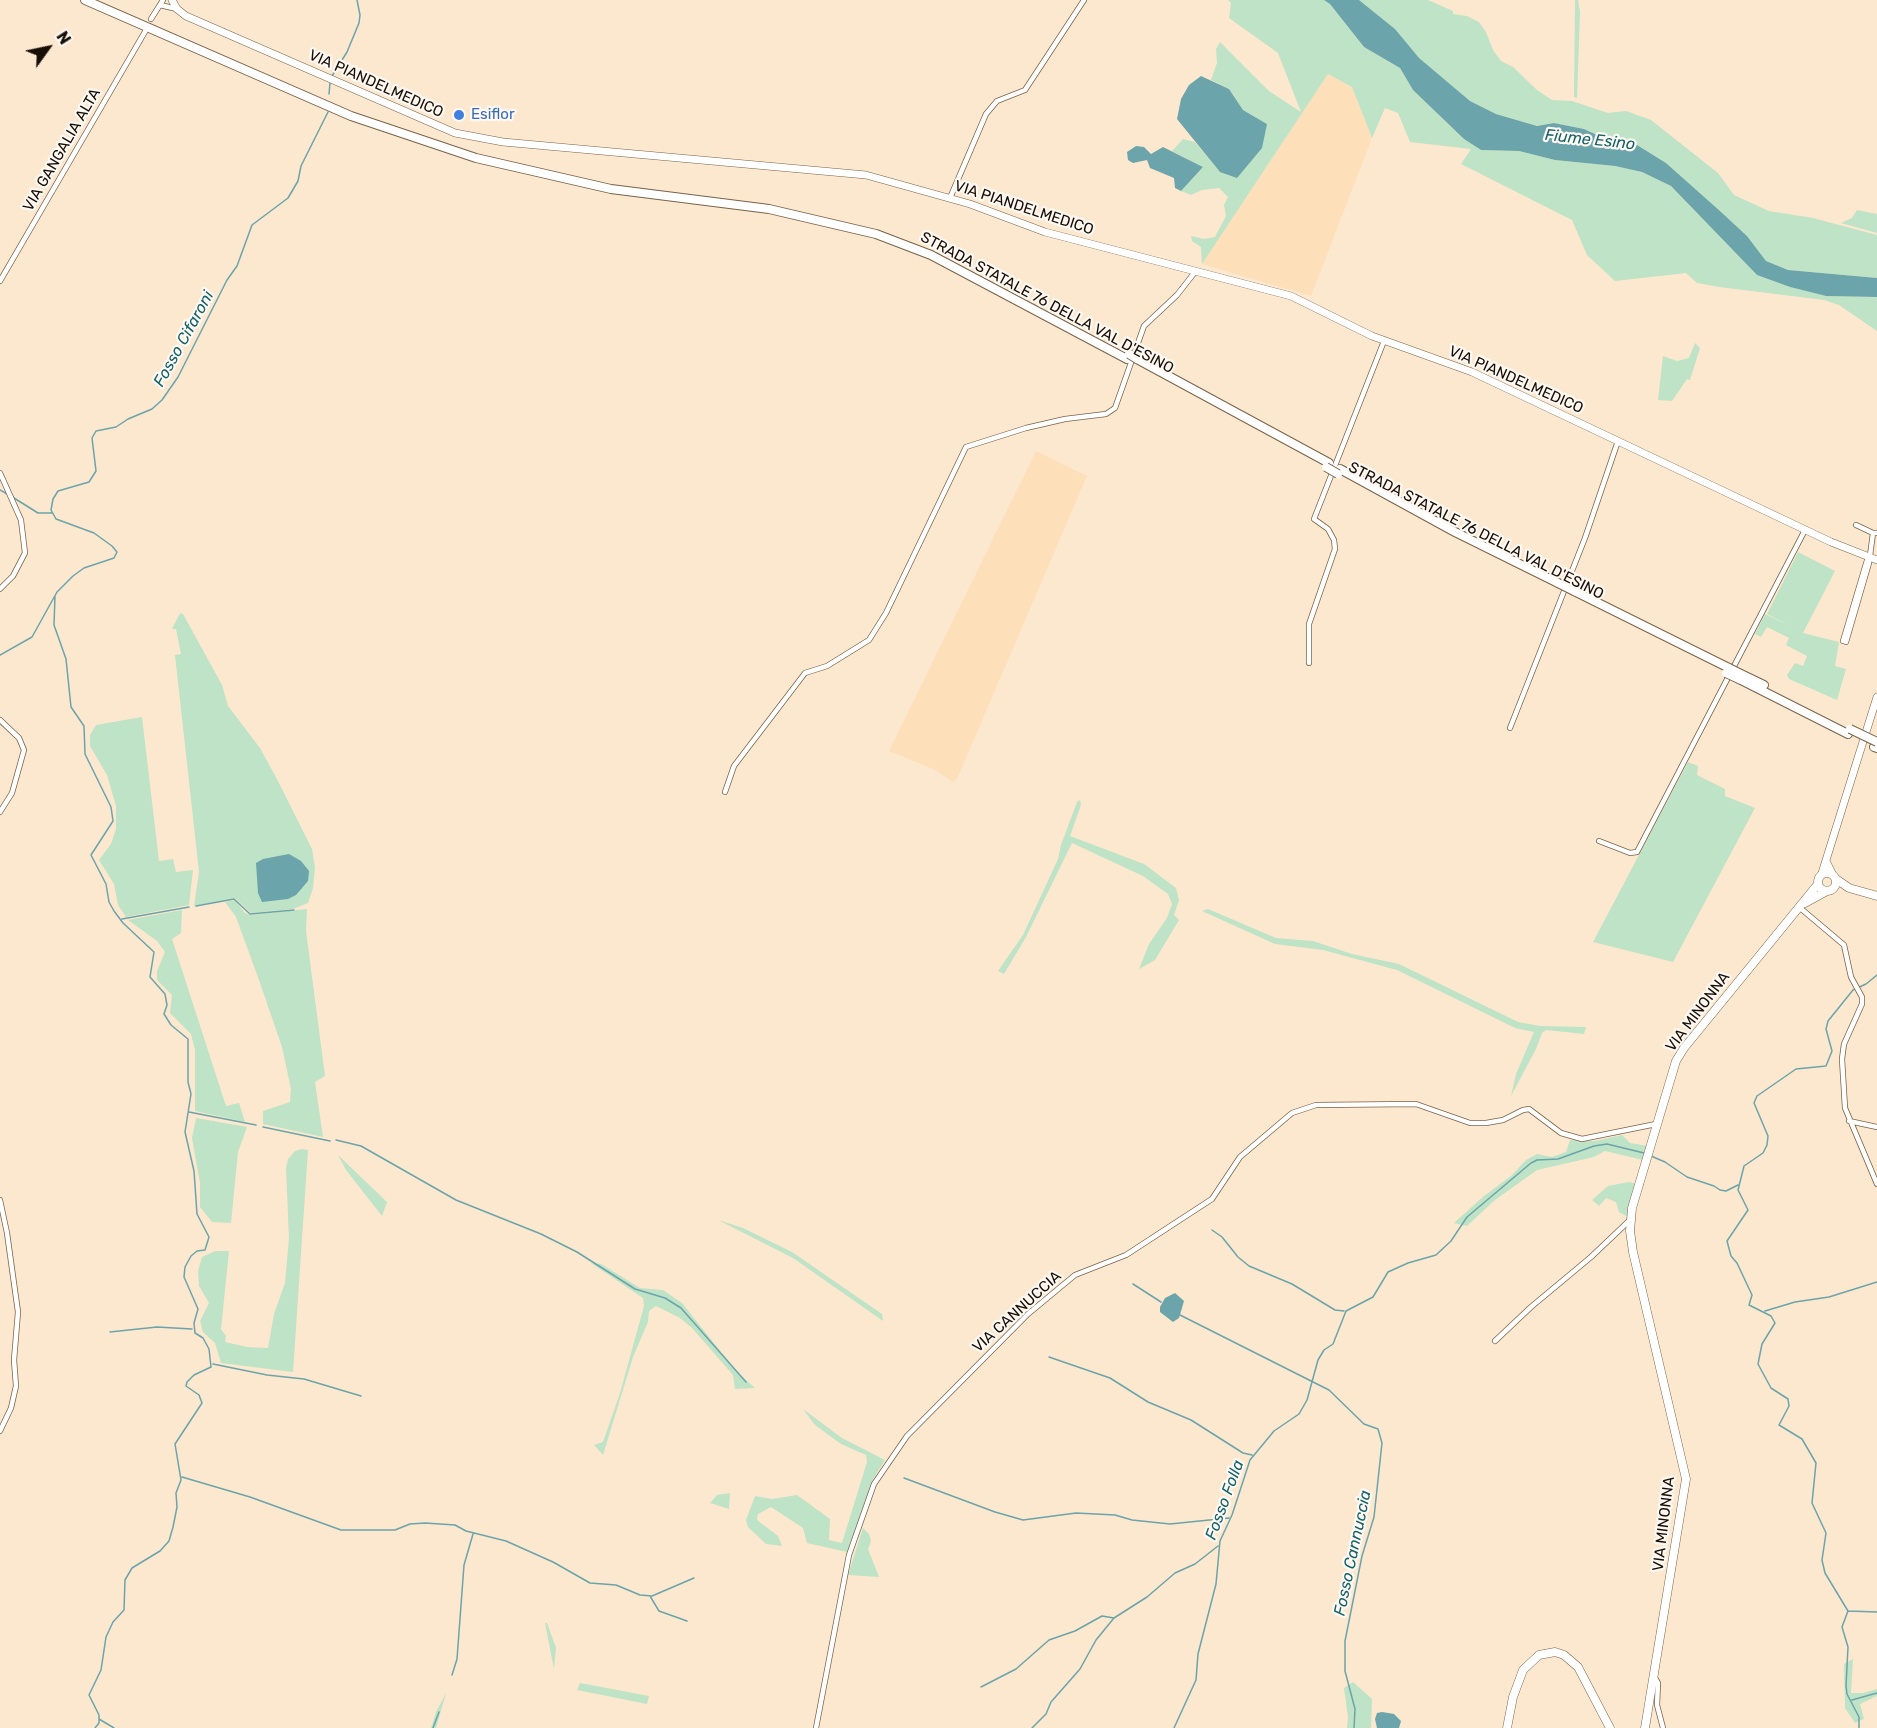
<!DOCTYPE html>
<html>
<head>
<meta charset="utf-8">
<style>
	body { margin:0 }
	#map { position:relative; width:1877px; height:1728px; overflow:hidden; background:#fce8cf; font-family:Rubik,sans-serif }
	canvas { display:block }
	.north { position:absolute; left:18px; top:18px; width:60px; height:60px; -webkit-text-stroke:4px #fdf8f2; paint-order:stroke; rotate:57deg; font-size:16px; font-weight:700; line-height:24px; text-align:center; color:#170e05 }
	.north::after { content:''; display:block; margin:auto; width:21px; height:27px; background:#170e05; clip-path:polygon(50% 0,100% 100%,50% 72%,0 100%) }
</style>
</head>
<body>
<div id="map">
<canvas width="1877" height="1728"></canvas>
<div class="north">N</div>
</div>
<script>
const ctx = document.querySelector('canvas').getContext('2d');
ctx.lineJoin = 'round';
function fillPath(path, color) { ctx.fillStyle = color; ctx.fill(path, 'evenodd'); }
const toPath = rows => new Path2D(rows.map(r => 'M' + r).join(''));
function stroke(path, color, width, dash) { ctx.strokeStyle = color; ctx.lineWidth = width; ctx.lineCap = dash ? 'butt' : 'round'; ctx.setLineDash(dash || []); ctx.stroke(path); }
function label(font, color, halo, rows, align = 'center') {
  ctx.font = font + ' Rubik,sans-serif'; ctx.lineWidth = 4.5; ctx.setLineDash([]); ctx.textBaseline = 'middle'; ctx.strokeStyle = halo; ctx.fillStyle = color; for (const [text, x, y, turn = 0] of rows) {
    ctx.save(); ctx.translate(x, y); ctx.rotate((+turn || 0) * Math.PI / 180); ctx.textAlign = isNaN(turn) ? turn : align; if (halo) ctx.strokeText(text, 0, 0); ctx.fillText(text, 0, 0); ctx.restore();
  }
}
const built = toPath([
	[1328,74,1352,87,1372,138,1311,296,1202,264],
	[1036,451,1087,476,957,779,953,782,933,769,889,751]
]);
const green = toPath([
	[1228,0,1324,0,1330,4,1364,47,1400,68,1413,90,1464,139,1481,150,1519,151,1555,160,1615,166,1642,172,1671,186,1757,275,1790,287,1826,296,1877,297,1877,331,1839,305,1824,300,1719,287,1697,283,1686,273,1615,281,1587,255,1572,220,1461,164,1471,149,1410,142,1398,113,1385,108,1372,138,1352,87,1328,74,1202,264,1201,247,1192,241,1191,236,1204,239,1215,237,1226,216,1224,205,1228,197,1219,188,1202,190,1191,195,1181,191,1203,167,1172,151,1183,139,1195,142,1220,172,1267,124,1243,110,1229,89,1211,80,1217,63,1216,49,1220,42,1269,91,1301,112,1278,53,1229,18,1231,3],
	[1359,0,1428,0,1453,11,1453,14,1467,16,1479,22,1486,32,1493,50,1501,61,1513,67,1537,90,1552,100,1572,101,1608,113,1626,111,1651,120,1718,173,1734,195,1769,211,1813,218,1877,235,1877,278,1788,270,1766,261,1747,236,1666,163,1637,145,1606,139,1584,129,1554,123,1537,126,1496,114,1470,101,1418,58,1395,29],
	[1575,0,1578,0,1580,12,1577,98,1574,97],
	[1857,210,1877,214,1877,233,1841,223,1852,218],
	[1695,343,1700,348,1690,380,1687,379,1672,401,1658,400,1663,356,1677,361,1689,358],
	[1798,552,1835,571,1803,633,1839,642,1835,666,1846,669,1837,700,1789,679,1787,675,1795,663,1803,666,1807,656,1786,645,1789,638,1767,627,1761,637,1755,634,1765,614,1792,627,1767,614],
	[180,613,183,614,222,685,228,706,260,748,278,781,312,849,315,868,313,888,308,903,293,909,251,913,235,898,194,906,199,872,175,655,181,654,176,629,172,629],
	[142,717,159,861,173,859,176,872,193,870,189,905,126,917,118,905,114,884,99,860,111,844,116,829,116,806,107,775,90,746,90,735,96,725],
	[1688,762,1698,766,1697,775,1725,789,1725,796,1755,808,1673,962,1593,942],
	[1080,800,1081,805,1070,836,1144,864,1176,888,1179,900,1174,915,1179,920,1155,960,1139,969,1149,944,1167,918,1172,904,1168,894,1143,876,1072,843,1026,937,1004,974,998,971,1023,935,1058,859,1061,845,1077,802],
	[235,900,245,913,251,915,307,909,306,931,325,1076,315,1082,323,1137,263,1124,263,1111,290,1102,291,1089,282,1047,259,980,236,917,225,902],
	[1208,909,1276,938,1313,941,1352,954,1399,964,1518,1022,1540,1026,1586,1027,1584,1034,1546,1030,1542,1033,1536,1049,1511,1096,1516,1074,1534,1032,1515,1028,1397,970,1323,950,1275,944,1202,911],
	[182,910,181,933,172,939,226,1106,239,1103,245,1122,195,1111,195,1050,191,1034,170,1013,172,995,157,980,157,971,165,952,157,941,128,920],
	[196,1118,247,1127,238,1152,231,1223,212,1222,200,1207,200,1183,192,1138],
	[1622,1135,1630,1143,1648,1146,1643,1160,1605,1151,1594,1157,1537,1170,1495,1200,1467,1226,1454,1223,1484,1196,1511,1176,1526,1160,1537,1154,1552,1157,1566,1152,1570,1140,1595,1141],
	[302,1149,308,1150,293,1372,221,1363,215,1343,203,1332,200,1321,209,1303,199,1286,198,1271,202,1257,215,1251,229,1251,221,1329,226,1336,225,1342,247,1347,268,1348,274,1314,285,1283,289,1238,286,1168,288,1159,295,1151],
	[338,1155,387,1202,382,1216,346,1170],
	[1629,1182,1637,1184,1628,1217,1619,1212,1616,1202,1606,1198,1599,1206,1592,1200,1608,1186],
	[718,1220,743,1228,792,1252,882,1314,883,1321,793,1258],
	[591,1263,601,1264,640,1288,663,1290,682,1303,737,1372,755,1388,735,1389,733,1375,692,1328,680,1318,656,1306,649,1311,648,1322,633,1357,603,1455,594,1445,603,1442,620,1393,644,1306,643,1298],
	[803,1409,842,1438,885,1460,873,1479,847,1552,807,1543,803,1528,771,1507,758,1514,757,1520,778,1536,782,1546,766,1544,748,1527,746,1520,755,1496,772,1499,797,1495,830,1519,829,1540,842,1543,867,1462,866,1455,841,1444,815,1425],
	[730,1493,729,1509,710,1503,717,1495],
	[863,1528,869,1534,871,1541,868,1549,879,1577,848,1575],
	[545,1623,547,1623,556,1648,554,1669],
	[1853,1659,1851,1693,1863,1693,1877,1689,1877,1696,1860,1704,1864,1719,1855,1723,1845,1708,1844,1664],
	[1353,1682,1372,1699,1371,1728,1347,1728,1348,1717,1344,1688],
	[580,1683,649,1696,647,1704,577,1690],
	[446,1693,436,1728,431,1728,436,1712]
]);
const water = toPath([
	[1324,0,1359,0,1395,29,1419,58,1470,101,1496,114,1537,126,1554,123,1584,129,1606,139,1637,145,1666,163,1721,212,1747,236,1766,261,1788,270,1877,278,1877,297,1826,296,1790,287,1757,275,1671,186,1642,172,1615,166,1555,160,1519,151,1481,150,1464,139,1413,90,1400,68,1364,47,1330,4],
	[1201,76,1229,89,1243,110,1267,124,1262,148,1237,178,1220,172,1177,119,1181,99,1189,85],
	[1136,146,1144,147,1151,154,1163,147,1203,167,1181,191,1175,188,1174,178,1150,168,1147,160,1133,163,1128,160,1127,152],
	[289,854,301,861,309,871,308,881,296,895,288,899,262,902,258,893,256,863,263,859],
	[1175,1293,1184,1301,1179,1318,1173,1322,1160,1312,1160,1307,1165,1298],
	[1382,1712,1394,1714,1401,1721,1399,1728,1377,1728,1375,1719,1377,1713]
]);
const stream = toPath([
	[332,76,347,52,359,23,360,15,357,0],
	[329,94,330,83],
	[0,490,7,494],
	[14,498,38,513,52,513],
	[55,596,54,625,66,659,71,707,84,726,85,754,111,807,113,821,91,855,106,884,109,902,114,911,123,923,154,952,150,977,165,994,167,1005,164,1014,171,1025,188,1039,188,1082,191,1094,185,1132,194,1171,197,1214,209,1237,205,1250,197,1251,191,1256,185,1267,184,1277,198,1309,194,1323,195,1333,203,1338,209,1349,211,1367,194,1375,187,1382,186,1386,199,1395,202,1403,175,1444,181,1480,176,1493,177,1507,173,1527,169,1541,160,1551,132,1568,125,1580,124,1610,113,1622,106,1637,101,1670,89,1695,99,1715,99,1723,95,1728],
	[0,655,32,637,57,592,73,576,84,568,114,558,117,552,112,546,94,533,56,519,51,510,53,499,58,491,89,482,96,471,92,438,96,431,116,427,128,419,152,409,162,400,178,377,227,280,237,266,252,225,288,198,298,181,301,166,328,112],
	[196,906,234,899,250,914,294,910],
	[122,919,189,907],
	[189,1112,256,1125],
	[263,1127,330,1141],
	[336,1140,361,1146,456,1200,541,1234,577,1252,635,1289,665,1298,681,1308,746,1382],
	[1651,1156,1665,1162,1687,1177,1714,1186,1720,1190,1726,1191,1738,1185],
	[1212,1230,1222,1237,1238,1257,1249,1266,1292,1284,1335,1310,1344,1311],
	[1133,1284,1161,1302],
	[1765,1311,1795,1302,1829,1297,1877,1282],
	[1180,1315,1329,1390,1364,1424,1378,1429,1382,1443,1374,1517,1362,1556,1345,1641,1345,1671,1355,1709,1354,1728],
	[110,1332,157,1327,192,1329],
	[1049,1357,1110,1378,1148,1402,1191,1420,1243,1453,1252,1455],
	[213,1364,267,1375,304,1379,361,1396],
	[182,1477,250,1497,341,1530,395,1530,410,1524,425,1523,455,1525,466,1531,506,1541,553,1562,590,1583,616,1585,640,1595,652,1596,694,1578],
	[904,1478,995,1512,1023,1520,1076,1513,1115,1515,1132,1520,1170,1524,1229,1518],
	[650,1596,659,1611,687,1621],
	[1848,1611,1877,1612],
	[452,1675,457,1659,464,1565,473,1534],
	[981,1687,1016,1669,1049,1640,1075,1631,1102,1616,1114,1618],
	[1852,1700,1877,1693],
	[99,1719,114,1728],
	[433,1728,439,1712],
	[1032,1728,1046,1714,1051,1702,1080,1669,1096,1640,1114,1618,1147,1597,1175,1573,1195,1564,1218,1546],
	[1174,1728,1196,1680,1198,1654,1216,1584,1220,1541,1232,1515,1250,1460,1274,1431,1299,1414,1307,1400,1318,1360,1324,1350,1333,1344,1346,1311,1373,1297,1388,1272,1408,1263,1436,1255,1451,1241,1467,1217,1531,1163,1537,1160,1558,1159,1594,1146,1607,1144,1644,1153],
	[1859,1728,1859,1717,1847,1694,1846,1686,1848,1647,1842,1627,1848,1611,1825,1573,1822,1560,1826,1533,1812,1503,1816,1463,1802,1439,1779,1425,1789,1406,1788,1399,1771,1388,1758,1364,1762,1344,1775,1323,1771,1316,1749,1305,1752,1295,1737,1263,1731,1256,1727,1241,1748,1210,1738,1190,1744,1166,1763,1153,1767,1145,1768,1136,1754,1103,1757,1096,1796,1069,1826,1066,1832,1051,1826,1029,1828,1021,1853,990,1866,984,1877,975]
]);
const street = toPath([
	[160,5,177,9],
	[151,19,163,0],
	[950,198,986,114,997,101,1025,90,1084,0],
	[0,281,146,30],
	[0,473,21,520,25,553,13,576,0,589],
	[1856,525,1873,533],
	[1843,641,1868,557],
	[1846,642,1869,563,1873,533,1877,533],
	[1309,663,1309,624,1335,549,1334,540,1328,529,1314,519,1384,341],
	[0,720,19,738,24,750,12,793,0,812],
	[1510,728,1585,538,1618,441],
	[725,792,734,766,805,673,827,666,869,640,886,613,966,447,1026,428,1065,419,1106,414,1115,408,1144,326,1177,295,1195,272],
	[1599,841,1630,853,1637,852,1805,530],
	[1799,907,1844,945,1851,977,1862,997,1862,1004,1844,1044,1842,1059,1845,1108,1877,1184],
	[1849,1121,1877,1127],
	[0,1200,7,1233,18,1312,14,1360,16,1386,11,1408,0,1431],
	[1495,1341,1531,1307,1591,1257,1631,1219],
	[1654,1676,1658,1683,1657,1705,1663,1728],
	[816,1728,849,1555,874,1484,907,1436,1028,1314,1075,1275,1126,1255,1212,1199,1240,1157,1292,1113,1316,1105,1416,1104,1470,1123,1486,1123,1503,1120,1523,1110,1529,1109,1561,1133,1582,1139,1656,1124]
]);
const secondary = toPath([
	[172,0,177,9,186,16,455,133,503,142,866,175,970,204,1045,232,1291,296,1372,336,1472,372,1831,542,1877,560],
	[1826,861,1832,873],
	[1822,873,1877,697]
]);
const primary = toPath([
	'1818 882a9 9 0 1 1 18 0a9 9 0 1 1-18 0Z',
	[1836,879,1849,888,1877,896],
	[1805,903,1827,891],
	[1507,1728,1513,1697,1523,1670,1539,1655,1555,1652,1564,1655,1578,1667,1610,1728],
	[1645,1728,1686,1479,1633,1252,1630,1231,1632,1208,1676,1061,1684,1048,1818,884]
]);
const highway = toPath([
	[85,0,351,116,476,158,611,189,769,209,876,234,931,255,1127,359],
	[1137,359,1329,463],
	[1340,469,1455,532,1558,583],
	[1574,591,1729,668],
	[1741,674,1764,685],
	[1739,679,1848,734],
	[1874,747,1877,748]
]);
const highwayBridge = toPath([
	[1129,354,1137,359],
	[1326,467,1338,474],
	[1558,583,1574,591],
	[1729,668,1741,674],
	[1726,673,1739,679],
	[1850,729,1877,742]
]);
const markers = [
	[459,115,6,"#3f7fe0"]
];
const streetNames = [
	["VIA PIANDELMEDICO",376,84,24],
	["VIA GANGALIA ALTA",62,150,-60],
	["VIA PIANDELMEDICO",1024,208,18],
	["STRADA STATALE 76 DELLA VAL D'ESINO",1047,303,28],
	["VIA PIANDELMEDICO",1516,380,24],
	["STRADA STATALE 76 DELLA VAL D'ESINO",1476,531,27],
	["VIA MINONNA",1698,1012,-53],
	["VIA CANNUCCIA",1017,1312,-42],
	["VIA MINONNA",1664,1524,-83]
];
const shopNames = [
	["Esiflor",471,115]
];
const waterNames = [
	["Fiume Esino",1590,140,6],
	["Fosso Cifaroni",184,339,-61],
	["Fosso Folla",1225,1500,-70],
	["Fosso Cannuccia",1353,1553,-78]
];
fillPath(built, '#fde0ba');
fillPath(green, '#bee3c6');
fillPath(water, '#6ba4aa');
stroke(stream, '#6ba4aa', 1.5);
stroke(street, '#796348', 6);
stroke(secondary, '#796348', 8);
stroke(primary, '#796348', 9);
stroke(highway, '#796348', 10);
stroke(street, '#fff', 4.5);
stroke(secondary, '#fff', 7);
stroke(primary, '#fff', 8);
stroke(highway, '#fff', 8);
stroke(highwayBridge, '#796348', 10, []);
stroke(highwayBridge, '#fff', 8);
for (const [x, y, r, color] of markers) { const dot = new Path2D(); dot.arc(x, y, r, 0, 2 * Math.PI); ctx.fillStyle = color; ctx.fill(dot); stroke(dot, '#fdf8f2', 2); }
label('15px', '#170e05', '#fdf8f2', streetNames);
label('15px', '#366cbe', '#fdf8f2', shopNames, 'left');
label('italic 16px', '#126269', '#fdf8f2', waterNames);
</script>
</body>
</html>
